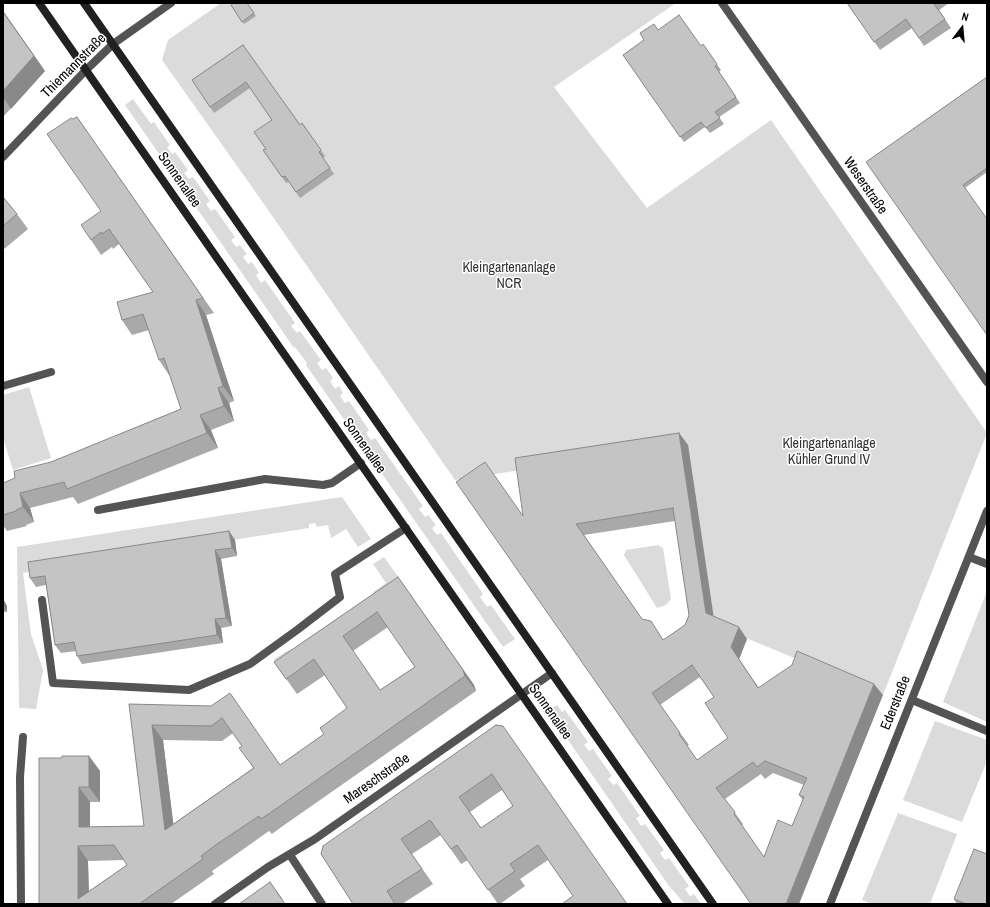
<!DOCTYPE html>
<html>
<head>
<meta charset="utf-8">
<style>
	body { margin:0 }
	#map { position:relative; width:990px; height:907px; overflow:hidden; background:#fff; font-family:"Archivo Narrow",sans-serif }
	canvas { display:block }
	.frame { position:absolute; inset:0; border:4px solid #000; pointer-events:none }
	.north { position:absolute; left:942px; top:8px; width:40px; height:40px; -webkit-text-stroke:3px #fff; paint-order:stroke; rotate:16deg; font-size:11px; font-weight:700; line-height:16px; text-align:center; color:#000 }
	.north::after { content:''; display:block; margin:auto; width:14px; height:18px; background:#000; clip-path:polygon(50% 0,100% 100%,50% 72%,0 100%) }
</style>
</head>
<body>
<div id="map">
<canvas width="990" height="907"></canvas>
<div class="frame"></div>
<div class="north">N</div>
</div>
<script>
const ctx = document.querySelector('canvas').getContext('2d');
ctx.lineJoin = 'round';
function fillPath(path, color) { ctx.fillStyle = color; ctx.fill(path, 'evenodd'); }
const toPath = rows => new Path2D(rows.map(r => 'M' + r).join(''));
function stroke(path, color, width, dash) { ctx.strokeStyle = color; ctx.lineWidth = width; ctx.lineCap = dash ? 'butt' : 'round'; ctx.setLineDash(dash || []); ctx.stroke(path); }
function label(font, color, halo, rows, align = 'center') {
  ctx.font = font + ' "Archivo Narrow",sans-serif'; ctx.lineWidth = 3; ctx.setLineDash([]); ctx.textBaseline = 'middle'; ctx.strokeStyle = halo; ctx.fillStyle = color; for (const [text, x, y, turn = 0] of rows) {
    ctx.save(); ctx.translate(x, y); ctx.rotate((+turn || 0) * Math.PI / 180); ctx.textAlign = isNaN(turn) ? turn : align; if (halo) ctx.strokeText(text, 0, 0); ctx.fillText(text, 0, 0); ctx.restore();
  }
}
const green = toPath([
	[221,3,676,3,554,87,647,208,771,120,987,433,883,695,715,625,687,445,455,480,264,204,162,60,168,40],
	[133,99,151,124,154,122,170,145,167,147,172,154,175,152,188,170,184,173,189,179,193,177,210,201,206,204,211,211,215,209,235,237,231,240,236,247,240,245,247,254,243,257,248,264,252,262,259,273,256,275,261,283,265,280,295,323,291,326,297,333,300,331,321,360,317,363,322,370,326,368,333,378,330,381,335,389,339,386,343,393,340,396,345,403,349,401,369,430,366,433,371,440,375,438,423,506,419,509,425,517,428,515,436,525,432,528,437,535,441,533,483,594,480,597,487,607,491,605,515,639,503,647,306,365,307,363,295,347,294,348,125,105],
	[29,387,51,458,13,470,3,438,3,395],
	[342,497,371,539,358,547,346,529,331,538,328,525,317,527,315,523,309,524,309,528,23,573,31,634,43,670,36,709,19,708,17,547],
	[658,545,663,548,671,599,666,605,657,608,624,555,626,550],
	[384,557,409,592,288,675,274,659,289,650,297,663,383,605,373,592,386,583,373,564],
	[987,591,987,722,943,702],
	[557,705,562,712,565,710,588,742,584,745,589,751,593,749,612,776,608,779,613,785,617,783,640,816,636,818,641,826,645,824,664,850,660,853,665,860,669,858,689,886,685,889,690,896,694,894,701,904,685,904,669,886,548,711],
	[935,721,987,740,987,761,962,822,903,800],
	[898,813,957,834,930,904,872,904,862,900]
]);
const service = toPath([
	[3,386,51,372],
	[98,510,265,479,323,485,332,483,361,463],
	[969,557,987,564],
	[42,600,53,683,189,690,250,664,297,630,340,597,335,574,406,528],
	[912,700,987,731]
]);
const minor = toPath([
	[722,3,987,382],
	[3,157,86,70,113,44,171,3],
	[290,855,322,904],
	[21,904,20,777,23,737],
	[215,904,268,867,315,839,552,673],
	[830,904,987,511]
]);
const secondary = toPath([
	[39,3,668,904],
	[84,3,713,904]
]);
const wall = toPath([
	[247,3,256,16,244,24,231,5],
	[847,3,949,3,939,10,951,28,924,46,912,28,880,50],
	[3,11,45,71,3,117],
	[658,30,707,50,721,70,719,72,740,103,719,117,724,124,710,133,705,127,684,142,623,55],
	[243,45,300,125,302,123,325,156,323,158,334,174,300,198,289,182,286,183,263,150,266,149,272,120,250,88,214,113,192,80],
	[987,77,987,172,965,188,866,162],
	[77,117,214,313,206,315,234,401,229,403,234,421,211,430,218,448,78,504,73,497,30,508,34,522,26,525,27,526,7,531,3,525,3,483,51,462,181,409,170,375,169,375,159,360,149,330,132,335,122,320,153,292,119,244,113,249,112,247,101,255,81,225,101,211,73,119],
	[3,197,17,214,28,229,3,250],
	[679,433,688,445,713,616,747,639,739,659,759,688,883,695,751,904,523,516],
	[675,521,689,615,685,625,664,640,642,619,584,535],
	[700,677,714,697,728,738,697,760,687,746,689,745,660,705],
	[773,773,804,785,799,795,803,800,792,826,764,857,742,826,743,824,725,799,761,774,765,779],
	[229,531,235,540,237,556,221,559,232,626,221,628,223,643,82,664,77,656,76,651,61,653,55,645,46,585,36,587,30,578],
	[398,577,474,685,476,691,280,828,272,834,269,831,228,860,212,871,214,874,171,904,39,904,62,758,89,756,100,771,100,802,90,802,90,827,144,826,129,704,211,706,280,765,324,734,347,708,325,675,297,694,274,662],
	[388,627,415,667,380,690,353,651],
	[233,733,242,746,253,768,173,824,163,740,222,741],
	[124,860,127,865,89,891,88,861],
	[3,599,7,606,7,612,3,612],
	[496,725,573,896,548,860,520,879,525,886,500,904,498,904,468,860,461,864,441,835,412,854,433,884,402,904,353,904,321,854],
	[502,790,513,806,481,828,470,812],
	[954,899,987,904,957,904]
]);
const shadedWall = toPath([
	[3,11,45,71,11,109,3,97],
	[196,300,206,315,234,401,223,386],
	[218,388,229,403,234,421,224,406],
	[200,415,211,430,218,448,207,433],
	[679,433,688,445,715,625,706,613],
	[20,493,30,508,34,522,23,507],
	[229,531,235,540,237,556,232,548],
	[215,550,221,559,232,626,226,618],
	[398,577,474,685,476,691,465,676],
	[3,599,7,606,7,612,3,606],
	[215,619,221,628,223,643,217,635],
	[739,627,747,639,739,659,731,647],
	[874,684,883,695,799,904,786,904],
	[152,725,163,740,176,845,165,830],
	[89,756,100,771,100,802,89,787],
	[79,787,90,802,90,842,79,827],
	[78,846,88,861,89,904,78,899],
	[270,882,281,897,285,904]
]);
const building = toPath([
	[234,3,247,3,254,13,242,22,231,5,234,3],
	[847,3,933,3,945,19,919,38,906,19,874,42,847,3],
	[3,12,34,56,3,91,3,12],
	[679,15,701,46,703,44,717,64,715,66,736,97,715,112,720,118,706,128,701,122,680,137,623,55,644,40,640,33,654,24,658,30,679,15],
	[243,45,300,125,302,123,321,150,319,152,330,168,296,192,285,176,282,177,263,150,266,149,254,132,272,120,246,82,210,107,192,80,243,45],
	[987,77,987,168,963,185,987,219,987,335,866,162,987,77],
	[77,117,203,298,196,300,223,386,218,388,224,406,200,415,207,433,67,489,64,482,20,493,23,507,16,510,16,511,3,515,3,483,15,478,14,471,51,462,181,409,164,358,159,360,143,314,122,320,117,302,153,292,109,229,102,234,101,232,91,240,81,225,101,211,47,134,71,118,73,119,77,117],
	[3,197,17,214,3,226,3,197],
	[679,433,706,613,739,627,731,647,758,688,792,665,797,651,874,684,786,904,751,904,456,482,485,462,523,516,515,458,679,433],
	[673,508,689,615,685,625,663,640,651,621,642,619,576,524,673,508],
	[692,665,714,697,705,703,728,738,697,760,679,734,680,733,652,693,692,665],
	[765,761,807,778,799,795,804,797,792,826,778,820,764,857,734,814,735,812,716,788,753,762,757,767,765,761],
	[229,531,232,548,215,550,226,618,215,619,217,635,77,656,74,642,55,645,45,576,30,578,28,562,229,531],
	[398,577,463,670,465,676,270,813,261,819,259,816,217,844,201,856,203,859,139,904,39,904,39,758,62,758,62,756,89,756,89,787,79,787,79,827,144,826,129,704,211,706,230,693,280,765,324,734,320,728,347,708,314,659,286,679,274,662,398,577],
	[377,612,415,667,380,690,343,636,377,612],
	[222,718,242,746,239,748,254,768,165,830,152,725,211,726,222,718],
	[114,845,127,865,78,899,78,846,114,845],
	[496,725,503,726,627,904,562,904,573,896,538,845,510,864,515,871,488,890,457,845,451,849,430,820,401,839,422,869,387,891,395,904,353,904,321,854,323,846,496,725],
	[492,774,513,806,481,828,459,797,492,774],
	[974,849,987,854,987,904,966,904,954,899,974,849],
	[270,882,285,904,239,904,270,882]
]);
const streetNames = [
	["Thiemannstraße",74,66,-45],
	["Sonnenallee",179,180,55],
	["Weserstraße",865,186,55],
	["Sonnenallee",364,446,55],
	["Ederstraße",896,703,-68],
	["Sonnenallee",550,712,55],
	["Mareschstraße",377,779,-35]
];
const parkNames = [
	["Kleingartenanlage",509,268],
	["NCR",509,284],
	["Kleingartenanlage",829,444],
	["Kühler Grund IV",829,460]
];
fillPath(green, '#dbdbdb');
stroke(service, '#545454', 8);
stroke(minor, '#545454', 8);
stroke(secondary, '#212121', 8);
fillPath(wall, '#a9a9a9');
fillPath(shadedWall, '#898989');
fillPath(building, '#c4c4c4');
stroke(building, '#898989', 1);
label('14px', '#000', '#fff', streetNames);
label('14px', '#323232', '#fff', parkNames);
</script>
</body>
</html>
